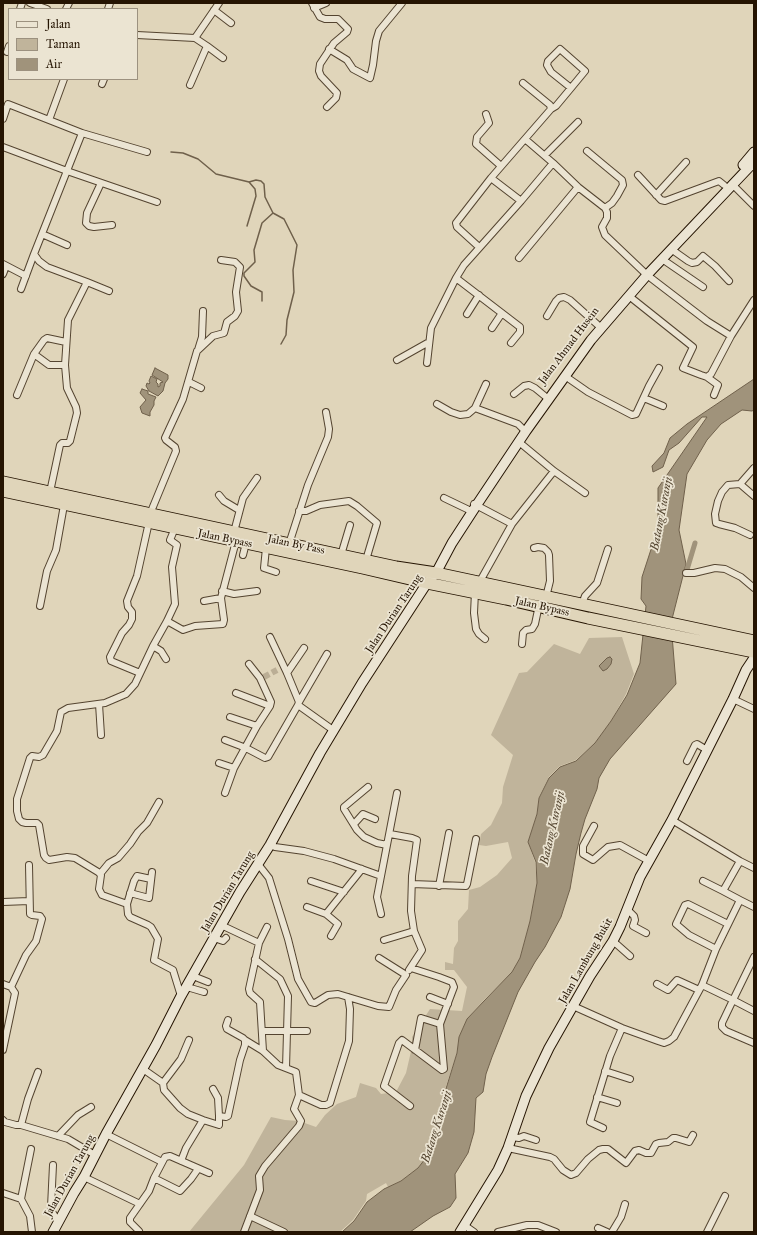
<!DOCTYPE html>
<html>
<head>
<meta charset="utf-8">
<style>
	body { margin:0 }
	#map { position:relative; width:757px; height:1235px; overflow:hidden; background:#e0d5ba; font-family:"IM FELL Great Primer",serif }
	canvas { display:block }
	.frame { position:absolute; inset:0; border:4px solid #251402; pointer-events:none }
	.legend { position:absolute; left:8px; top:8px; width:130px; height:72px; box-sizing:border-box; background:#ebe4d2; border:1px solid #9c917f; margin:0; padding:5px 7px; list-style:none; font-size:12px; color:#251402 }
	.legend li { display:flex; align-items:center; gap:8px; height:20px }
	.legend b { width:20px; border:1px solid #9c917f }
</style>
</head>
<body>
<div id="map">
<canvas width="757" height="1235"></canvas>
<div class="frame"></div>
<ul class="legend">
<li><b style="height:5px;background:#ebe4d2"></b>Jalan</li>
<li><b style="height:11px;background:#c0b49b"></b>Taman</li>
<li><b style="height:11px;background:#a0937b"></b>Air</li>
</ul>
</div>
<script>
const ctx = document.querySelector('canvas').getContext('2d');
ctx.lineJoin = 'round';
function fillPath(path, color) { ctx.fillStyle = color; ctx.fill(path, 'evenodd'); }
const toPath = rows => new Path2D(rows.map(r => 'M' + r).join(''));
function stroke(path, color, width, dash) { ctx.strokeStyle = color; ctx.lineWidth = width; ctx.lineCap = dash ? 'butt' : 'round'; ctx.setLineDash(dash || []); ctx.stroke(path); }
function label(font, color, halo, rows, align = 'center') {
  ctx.font = font + ' "IM FELL Great Primer",serif'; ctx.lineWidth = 3.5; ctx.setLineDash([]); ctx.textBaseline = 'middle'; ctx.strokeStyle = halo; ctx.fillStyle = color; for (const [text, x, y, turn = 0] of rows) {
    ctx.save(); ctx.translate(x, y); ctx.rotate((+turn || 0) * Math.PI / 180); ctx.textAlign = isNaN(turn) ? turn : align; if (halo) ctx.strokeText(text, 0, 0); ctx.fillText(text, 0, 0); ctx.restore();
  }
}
const green = toPath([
	[622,637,634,674,626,694,611,721,595,743,576,760,560,766,549,777,539,797,537,814,528,842,535,862,537,883,530,921,520,958,512,972,484,1000,467,1019,459,1037,457,1053,444,1092,442,1121,433,1149,418,1168,401,1181,388,1187,386,1183,367,1194,366,1201,353,1220,340,1232,189,1232,244,1165,271,1117,285,1120,299,1121,316,1127,325,1115,337,1104,356,1097,360,1083,376,1088,381,1094,396,1092,406,1073,412,1047,412,1037,430,1009,462,1011,467,987,454,970,445,970,445,962,453,964,454,948,458,941,458,921,468,909,469,890,480,887,497,875,512,858,508,842,486,846,479,845,481,834,491,825,502,803,503,787,513,755,491,735,519,673,527,672,554,644,580,654,589,638]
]);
const water = toPath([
	[155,368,168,375,168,379,165,383,163,391,158,396,149,391,146,386,147,383,149,384,150,383,149,381,151,376,157,379,156,382,158,384,158,387,160,386,160,383,163,382,152,375,155,368],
	[754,379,754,410,752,411,742,410,721,424,707,440,687,474,679,530,686,564,671,623,676,684,610,759,599,778,597,789,585,819,581,833,576,854,570,889,561,917,545,947,535,962,518,992,492,1057,486,1074,483,1092,476,1098,474,1132,468,1153,455,1174,456,1198,450,1207,433,1216,410,1232,342,1232,354,1221,367,1202,384,1189,401,1181,418,1168,433,1149,442,1121,445,1092,457,1053,459,1037,467,1019,484,1001,512,972,520,958,530,921,537,883,536,862,528,842,537,814,539,798,549,778,560,767,576,761,595,743,611,721,627,695,640,663,646,606,641,599,642,577,658,528,658,488,707,417,702,417,679,443,669,450,663,467,653,472,652,466,664,453,670,438,687,424,754,379],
	[142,389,148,391,148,394,156,397,154,401,154,405,150,412,150,416,142,413,140,407,146,400,140,393,142,389],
	[610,657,612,659,611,664,607,669,603,671,599,666,607,658,610,657]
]);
const stream = toPath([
	[171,152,183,153,198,159,216,174,249,182,255,189,256,196,247,226],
	[249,182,256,180,261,181,264,184,265,197,273,213,284,219,297,245,293,270,294,292,287,320,286,335,281,344],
	[262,301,262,292,251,286,244,276,244,273,255,262,254,250,262,223,273,213]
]);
const canal = toPath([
	[683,573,686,573,695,543]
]);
const streetTunnel = toPath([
	[264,677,277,670]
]);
const street = toPath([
	[30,3,47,9],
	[312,3,320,17,325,19,338,19,348,29,347,32,334,43,320,64,319,71,321,76,337,93,336,98,327,107],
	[314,8,326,3],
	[20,9,22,3],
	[66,9,69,3],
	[108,9,110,3],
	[214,10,231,23],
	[137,35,195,38,219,3],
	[207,46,223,58],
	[329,49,347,60,353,69,370,78,373,65,376,41,379,31,402,3],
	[7,52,9,46],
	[64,79,49,120,82,133,34,254,39,261,47,267,87,282,68,320,65,365],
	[102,84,104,79],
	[190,85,207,46,195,38],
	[551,109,556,106,571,88,585,71,560,49,548,61,547,65,551,72,571,88],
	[486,114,489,123,477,137,476,144,501,166],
	[3,119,8,104,49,120],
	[82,133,147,152],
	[525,139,553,163],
	[3,147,67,171,157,202],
	[587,151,622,180,623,185,617,196,612,203,605,208],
	[545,155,578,122],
	[638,175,661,200,665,201,719,181,724,185],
	[491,178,521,201],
	[101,183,87,213,86,223,89,226,94,227,112,225],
	[733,185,754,206],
	[656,195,686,162],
	[42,234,67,245],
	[479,247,457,227,456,223,491,178,551,109,550,105,523,83],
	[671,249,688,261,692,263,697,262,703,256,715,266,729,281],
	[519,258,578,187,605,208,607,212,607,218,602,227,605,235,647,275,707,321,731,336,754,300],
	[662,259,703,287],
	[3,264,26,276],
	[3,274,6,266],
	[87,282,109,291],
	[21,289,34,254],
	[629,296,693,347,683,368,701,375,707,377,711,374,731,336],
	[467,314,479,295],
	[547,316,556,301,559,298,564,297,570,300,599,326],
	[492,328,502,313],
	[511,343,520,332,520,327,456,278,464,265,521,201,553,163,578,187],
	[198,350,202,337,203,311],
	[34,354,49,365,65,365,67,388,76,407,77,413,70,441,68,443,62,443,60,445,50,492],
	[397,360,429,342],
	[427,363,431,328,456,278],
	[565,376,588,392,632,415,636,414,649,386,659,368],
	[707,377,718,385,714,395],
	[189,382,201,388],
	[486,384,475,408,518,424,523,429],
	[514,394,524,386,529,385,535,388,546,397],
	[17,395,34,354,44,340,47,338,66,342],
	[644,398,663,406],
	[437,404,451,412,460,415,468,414,475,408],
	[519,442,554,471,585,493],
	[740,484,754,468],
	[219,495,224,501,239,510],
	[444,498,469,510],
	[474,504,512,524],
	[299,511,306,511,320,505,349,501,357,506,377,523,366,560],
	[150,514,176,451,175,447,166,440,165,438,183,399,197,351,213,336,224,333,227,322,235,316,238,311,236,292,240,267,235,262,221,260],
	[175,528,170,540,177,545,172,567,175,604,167,621,153,646,135,684,126,694,105,703,68,708,61,712,57,731,43,755,39,757,32,756,30,758,17,799,17,811,19,819,22,822,26,823,37,823,39,825,44,855,46,858,49,860,67,857,75,858,98,872,101,875,99,889,102,895,127,904,128,914,130,917,148,925,151,927,158,939,154,960,173,970,181,996],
	[234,532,243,498,257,478],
	[750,535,735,528,719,524,716,523,715,514,718,501,722,492,728,485,740,484,754,496],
	[289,544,308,485,328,437,329,429,326,412],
	[266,548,264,568,276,572],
	[534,548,538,547,544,548,548,552,549,555,550,581,546,597],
	[243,555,246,543],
	[341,555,350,525],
	[686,573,694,573,715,568,725,569,741,577,754,588],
	[479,583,512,524,554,471],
	[222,591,234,594,257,591],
	[475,592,474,613,476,629,479,634,485,639],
	[204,601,221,598],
	[582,604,585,596,597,583,608,549],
	[40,606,47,571,56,550,64,505],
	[167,621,183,630,195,626,223,624,224,620,221,598,236,541],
	[270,637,287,673,299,702,298,705,333,730],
	[522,644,523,633,526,630,532,629,535,624,539,605],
	[153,646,161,651,166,659],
	[140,673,111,661,110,657,122,633,129,625,132,619,132,612,128,607,127,601,137,576,149,522],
	[287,673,304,648],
	[236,693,270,706],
	[733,699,754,709],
	[299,702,327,654],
	[99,704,101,735],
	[230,717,257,726],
	[225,740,246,748,265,758,268,757,298,705],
	[687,761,695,745,697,744,707,750],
	[219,763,234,768],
	[368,787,344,807,344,809,357,830,364,837,377,843,387,845],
	[225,793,234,768,257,726,270,706,271,702,260,678,249,664],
	[672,820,740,861,754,868],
	[354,824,363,814,375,819],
	[594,826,583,846,583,854,593,860,608,847,620,845,649,861],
	[270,845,275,847,304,851,334,859,381,876],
	[258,864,269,878,288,939,298,979,311,1002,315,1003,328,995,338,994,378,1006,389,1007,396,990,406,975,379,958],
	[100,874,109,863,118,858,130,844,138,832,147,823,159,802],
	[311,881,344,892],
	[703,881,723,891],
	[412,884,466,886,467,884,476,839],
	[439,886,449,833],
	[130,893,149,898,152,872],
	[740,900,754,907],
	[3,902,29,901],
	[127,904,134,881,137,876,151,879],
	[307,907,326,914,362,869],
	[627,909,634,916,635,920,633,926,646,933],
	[326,914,338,924,331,936],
	[381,914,377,897,397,793],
	[221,925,259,943],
	[214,938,223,941,226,938],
	[384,940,414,931,411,911,412,876,417,840,412,838,390,834],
	[613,941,630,956],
	[716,949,689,935,676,924,685,905,688,904,728,924],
	[255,959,280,979,288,996,286,1068],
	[409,970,422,950,414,931],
	[193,976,208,982],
	[3,984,11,987,15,993,3,1050],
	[657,984,668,990,677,980,699,990],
	[702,985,733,1000,754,957],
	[11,987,26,955,36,941,42,919,40,916,32,915,30,914,29,865],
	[187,987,204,992],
	[430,997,448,1004],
	[573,1006,622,1028,658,1041,664,1043,669,1041,674,1037,702,985,716,949,740,900,723,891,740,861],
	[754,1011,733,1000,722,1023,722,1027,726,1031,754,1043],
	[262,1031,307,1031],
	[189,1040,181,1059,163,1083,164,1090,180,1108,188,1114,203,1120,219,1125,219,1116,226,1117,228,1116,240,1060,245,1045,245,1040,243,1038,227,1029,226,1026,228,1020],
	[245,1040,263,1051,278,1065,296,1072,299,1095,321,1105,326,1105,330,1103,349,1041,350,1009,348,997],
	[415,1050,421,1018,440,1024],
	[263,1051,260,1002,250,993,249,989,259,943,267,927],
	[143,1069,163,1083],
	[605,1071,630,1079],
	[213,1089,218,1098,219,1116],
	[597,1097,617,1103],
	[410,1106,384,1086,399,1043,402,1040,442,1070,444,1069,440,1024,454,987,452,982,439,977,411,968],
	[3,1120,5,1122,16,1125,21,1125,68,1139,95,1155],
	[21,1125,28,1099,38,1072],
	[603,1128,590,1122,610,1056,622,1028],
	[106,1134,162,1162],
	[58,1136,78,1115,91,1107],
	[512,1137,519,1138,524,1136,536,1140],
	[508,1148,550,1157,554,1159,563,1170,571,1175,576,1173,588,1159,599,1150,603,1149,608,1149,626,1163,635,1151,639,1150,646,1153,651,1153,656,1144,659,1143,668,1142,673,1138,676,1138,689,1142,693,1135],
	[181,1161,186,1148,203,1120],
	[53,1165,51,1207,52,1212,58,1221],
	[84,1177,140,1204],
	[154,1178,180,1191,191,1179,198,1169],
	[3,1193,21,1199,31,1149],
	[21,1199,30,1216,32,1232],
	[250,1216,284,1232],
	[464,1225,474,1232],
	[598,1228,607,1232],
	[139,1231,130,1222,130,1218,149,1191,154,1178,165,1157,170,1156,209,1173],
	[244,1232,260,1190,259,1176,265,1166,299,1126,301,1121,294,1109,299,1095],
	[498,1232,527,1225,538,1225,556,1232],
	[612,1232,621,1217,625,1204],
	[707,1232,725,1196]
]);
const secondary = toPath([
	[743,165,754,152],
	[53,1232,74,1193,84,1177,106,1134,156,1045,181,996,240,892,270,845,320,753,362,683,427,583,436,573,452,543,476,506,526,431,591,340,647,275,754,162],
	[460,1232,498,1170,508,1148,526,1096,549,1048,590,976,613,941,620,927,640,877,672,820,733,699,746,670,754,658]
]);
const highway = toPath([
	[3,482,396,567,436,573,754,641],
	[3,491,363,568,427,583,506,599,588,618,754,652]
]);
const streetNames = [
	["Jalan Ahmad Husein",569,346,-53],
	["Jalan Bypass",225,539,12],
	["Jalan By Pass",296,545,12],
	["Jalan Bypass",542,607,13],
	["Jalan Durian Tarung",394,614,-56],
	["Jalan Durian Tarung",228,892,-59],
	["Jalan Lambung Bukit",586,961,-60],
	["Jalan Durian Tarung",70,1176,-61]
];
const waterNames = [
	["Batang Kuranji",662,514,-79],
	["Batang Kuranji",553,828,-77],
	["Batang Kuranji",437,1127,-72]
];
fillPath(green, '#c0b49b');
fillPath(water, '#a0937b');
stroke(water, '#6f604b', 1);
stroke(stream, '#6f604b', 1.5);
stroke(canal, '#a0937b', 5);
stroke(streetTunnel, '#bbae95', 6, [6, 3]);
stroke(street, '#544430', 8);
stroke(secondary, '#251402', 11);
stroke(highway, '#251402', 13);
stroke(street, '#ebe4d2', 6);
stroke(secondary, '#ebe4d2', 9);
stroke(highway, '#e0d5ba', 11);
label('11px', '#251402', '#ebe4d2', streetNames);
label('italic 12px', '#564732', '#ebe4d2', waterNames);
</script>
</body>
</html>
